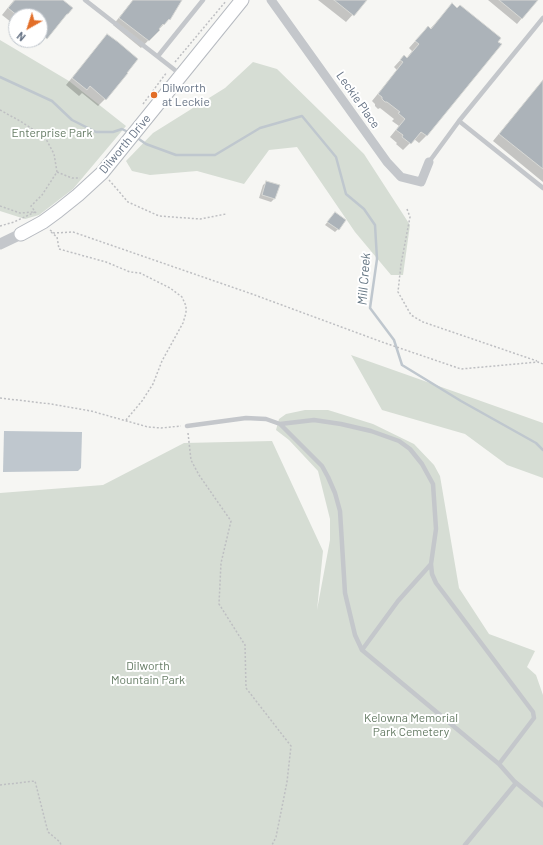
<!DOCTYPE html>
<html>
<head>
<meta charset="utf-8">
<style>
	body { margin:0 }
	#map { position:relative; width:543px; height:845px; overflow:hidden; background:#f6f6f3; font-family:Barlow,sans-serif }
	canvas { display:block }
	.north { position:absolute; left:8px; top:8px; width:40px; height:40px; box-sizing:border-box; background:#fff; border:1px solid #c1c7ce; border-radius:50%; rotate:219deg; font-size:11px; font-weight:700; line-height:16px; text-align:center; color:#657284 }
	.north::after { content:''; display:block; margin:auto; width:14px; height:18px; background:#e26e28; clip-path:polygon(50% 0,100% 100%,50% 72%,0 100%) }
</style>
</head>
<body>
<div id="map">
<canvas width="543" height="845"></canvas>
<div class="north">N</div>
</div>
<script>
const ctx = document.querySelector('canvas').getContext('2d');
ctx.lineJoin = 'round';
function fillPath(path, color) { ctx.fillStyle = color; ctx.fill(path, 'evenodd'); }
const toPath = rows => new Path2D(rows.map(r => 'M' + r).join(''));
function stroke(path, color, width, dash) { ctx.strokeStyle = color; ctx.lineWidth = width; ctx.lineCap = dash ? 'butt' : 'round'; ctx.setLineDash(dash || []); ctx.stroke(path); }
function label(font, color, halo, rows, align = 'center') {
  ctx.font = font + ' Barlow,sans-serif'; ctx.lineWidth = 4; ctx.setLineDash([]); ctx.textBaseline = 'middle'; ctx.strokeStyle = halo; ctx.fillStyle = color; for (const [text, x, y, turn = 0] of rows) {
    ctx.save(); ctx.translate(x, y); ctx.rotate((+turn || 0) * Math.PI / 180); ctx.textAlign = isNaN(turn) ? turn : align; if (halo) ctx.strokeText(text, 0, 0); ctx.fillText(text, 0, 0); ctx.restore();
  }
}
const green = toPath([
	[0,40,69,81,126,126,73,189,39,215,25,219,0,211],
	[253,62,277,69,364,154,410,225,403,275,391,275,355,232,297,147,269,150,244,184,197,171,150,175,132,171,126,161,153,133,225,88],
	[351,355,543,423,543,478,507,465,465,434,382,410],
	[305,410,328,410,373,424,414,444,434,465,440,476,459,588,489,634,535,651,527,667,536,675,543,695,543,845,0,845,0,493,103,485,184,443,272,441,323,551,317,610,330,540,330,519,318,471,289,440,276,430,279,419,286,414]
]);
const water = toPath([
	[4,431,82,432,81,468,78,471,3,472]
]);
const shadow = toPath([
	[14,0,61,0,60,20,39,45,33,40,40,40,40,16,16,16,16,26,2,15],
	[133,0,181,0,169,19,141,48,113,25],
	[318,0,366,0,346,22],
	[488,0,537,0,517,24],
	[452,5,500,44,426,136,419,143,414,139,403,150,396,144,397,143,390,137,399,126,392,121,394,119,380,108,378,109,375,106,375,104,372,101,397,70,394,67,404,56,407,58,412,51,409,48,417,39,430,29],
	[107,35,105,99,98,106,82,93,79,96,66,85],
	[543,80,543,182,493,141],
	[267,182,274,199,271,202,259,198,263,185],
	[335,213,338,229,335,232,325,225]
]);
const stream = toPath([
	[0,77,52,101,72,120,96,132,113,132,122,129,130,133],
	[136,137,146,144,176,155,215,155,260,128,302,116,336,157,346,194,364,209,375,225,377,259,370,308,394,340,402,365,461,401,536,443,543,450]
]);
const building = toPath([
	[15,0,63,0,73,8,68,14,67,14,47,39,40,33,40,16,18,16,8,8,15,0],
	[133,0,182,0,170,20,169,19,164,25,163,24,159,29,160,30,149,41,119,18,133,0],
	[334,0,367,0,354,16,334,0],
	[499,0,538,0,522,19,499,0],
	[452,3,457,8,460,5,501,38,498,42,502,44,427,136,421,132,411,144,402,137,403,135,396,130,405,119,398,113,400,112,387,102,385,102,382,99,382,97,378,94,403,62,400,60,404,55,407,58,419,44,415,41,424,31,428,26,431,29,452,3],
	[107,34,118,42,138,59,127,73,128,73,106,100,90,86,87,90,72,78,107,34],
	[543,80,543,169,499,134,543,80],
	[266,181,280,185,275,199,262,195,266,181],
	[335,212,346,220,339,230,327,222,335,212]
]);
const path = toPath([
	[175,62,226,1],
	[143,104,167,72],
	[0,110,20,121,45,137,54,154,57,172,42,195,31,206,36,213],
	[57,172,72,178,80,178],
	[109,180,128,202,159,216,200,219,226,214],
	[0,206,20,213,33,212],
	[407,209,410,217,401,264,398,292,411,315,423,322,537,361],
	[0,226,14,222,35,212],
	[50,230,54,233,73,232,252,294,382,342,461,369,538,362,543,364],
	[51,232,57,237,59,249,106,262,130,272,140,273,170,288,182,297,186,306,186,313,183,323,162,361,153,384,142,401,126,420],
	[0,398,51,404,91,411,148,427,161,428,181,426],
	[188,433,191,460,199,475,231,521,221,563,219,604,245,645,246,688,291,746,287,782,276,837,272,845],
	[0,785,35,781,48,832,60,842,61,845]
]);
const service = toPath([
	[85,0,180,74],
	[158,56,203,0],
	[459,121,543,188],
	[429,162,459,121,543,18],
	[280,424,314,420,341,424,371,431,399,441,410,449,422,464,433,484,436,529,431,564,398,601,362,650],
	[187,426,246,418,266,419,280,424,322,466,328,477,335,493,340,511,345,593,355,635,362,650,499,764,514,781,543,805],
	[431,564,432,574,436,583,533,712,534,718,499,764],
	[465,845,516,783]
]);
const minor = toPath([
	[271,0,387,162,401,177,421,182,429,162]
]);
const tertiary = toPath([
	[0,244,21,234]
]);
const secondary = toPath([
	[21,234,43,222,58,211,78,195,102,173,242,0]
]);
const markers = [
	[154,95,4,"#e26e28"]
];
const poiNames = [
	["Dilworth",162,88],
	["at Leckie",162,102]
];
const streetNames = [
	["Leckie Place",358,100,55],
	["Dilworth Drive",125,144,-50]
];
const parkNames = [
	["Enterprise Park",52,133],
	["Dilworth",148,666],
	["Mountain Park",148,680],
	["Kelowna Memorial",411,718],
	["Park Cemetery",411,732]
];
const waterNames = [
	["Mill Creek",364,279,-86]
];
fillPath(green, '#d6ddd4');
fillPath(water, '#bfc7ce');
fillPath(shadow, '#0003');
stroke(stream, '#bfc7ce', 2.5);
fillPath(building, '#acb3b9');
stroke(building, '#d7d8d5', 1);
stroke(secondary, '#b6bac0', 15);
stroke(path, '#bebfc2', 1.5, [2, 2]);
stroke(service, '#c4c7cb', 4.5);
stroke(minor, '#c4c7cb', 9);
stroke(tertiary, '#c4c7cb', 11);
stroke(secondary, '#fff', 13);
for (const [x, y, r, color] of markers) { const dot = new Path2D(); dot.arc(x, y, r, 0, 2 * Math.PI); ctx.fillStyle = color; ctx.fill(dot); stroke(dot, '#fff', 1.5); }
label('12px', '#657284', '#fff', poiNames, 'left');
label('12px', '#657284', '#fff', streetNames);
label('12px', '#657b64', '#fff', parkNames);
label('italic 13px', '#617380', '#fff', waterNames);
</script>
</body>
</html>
